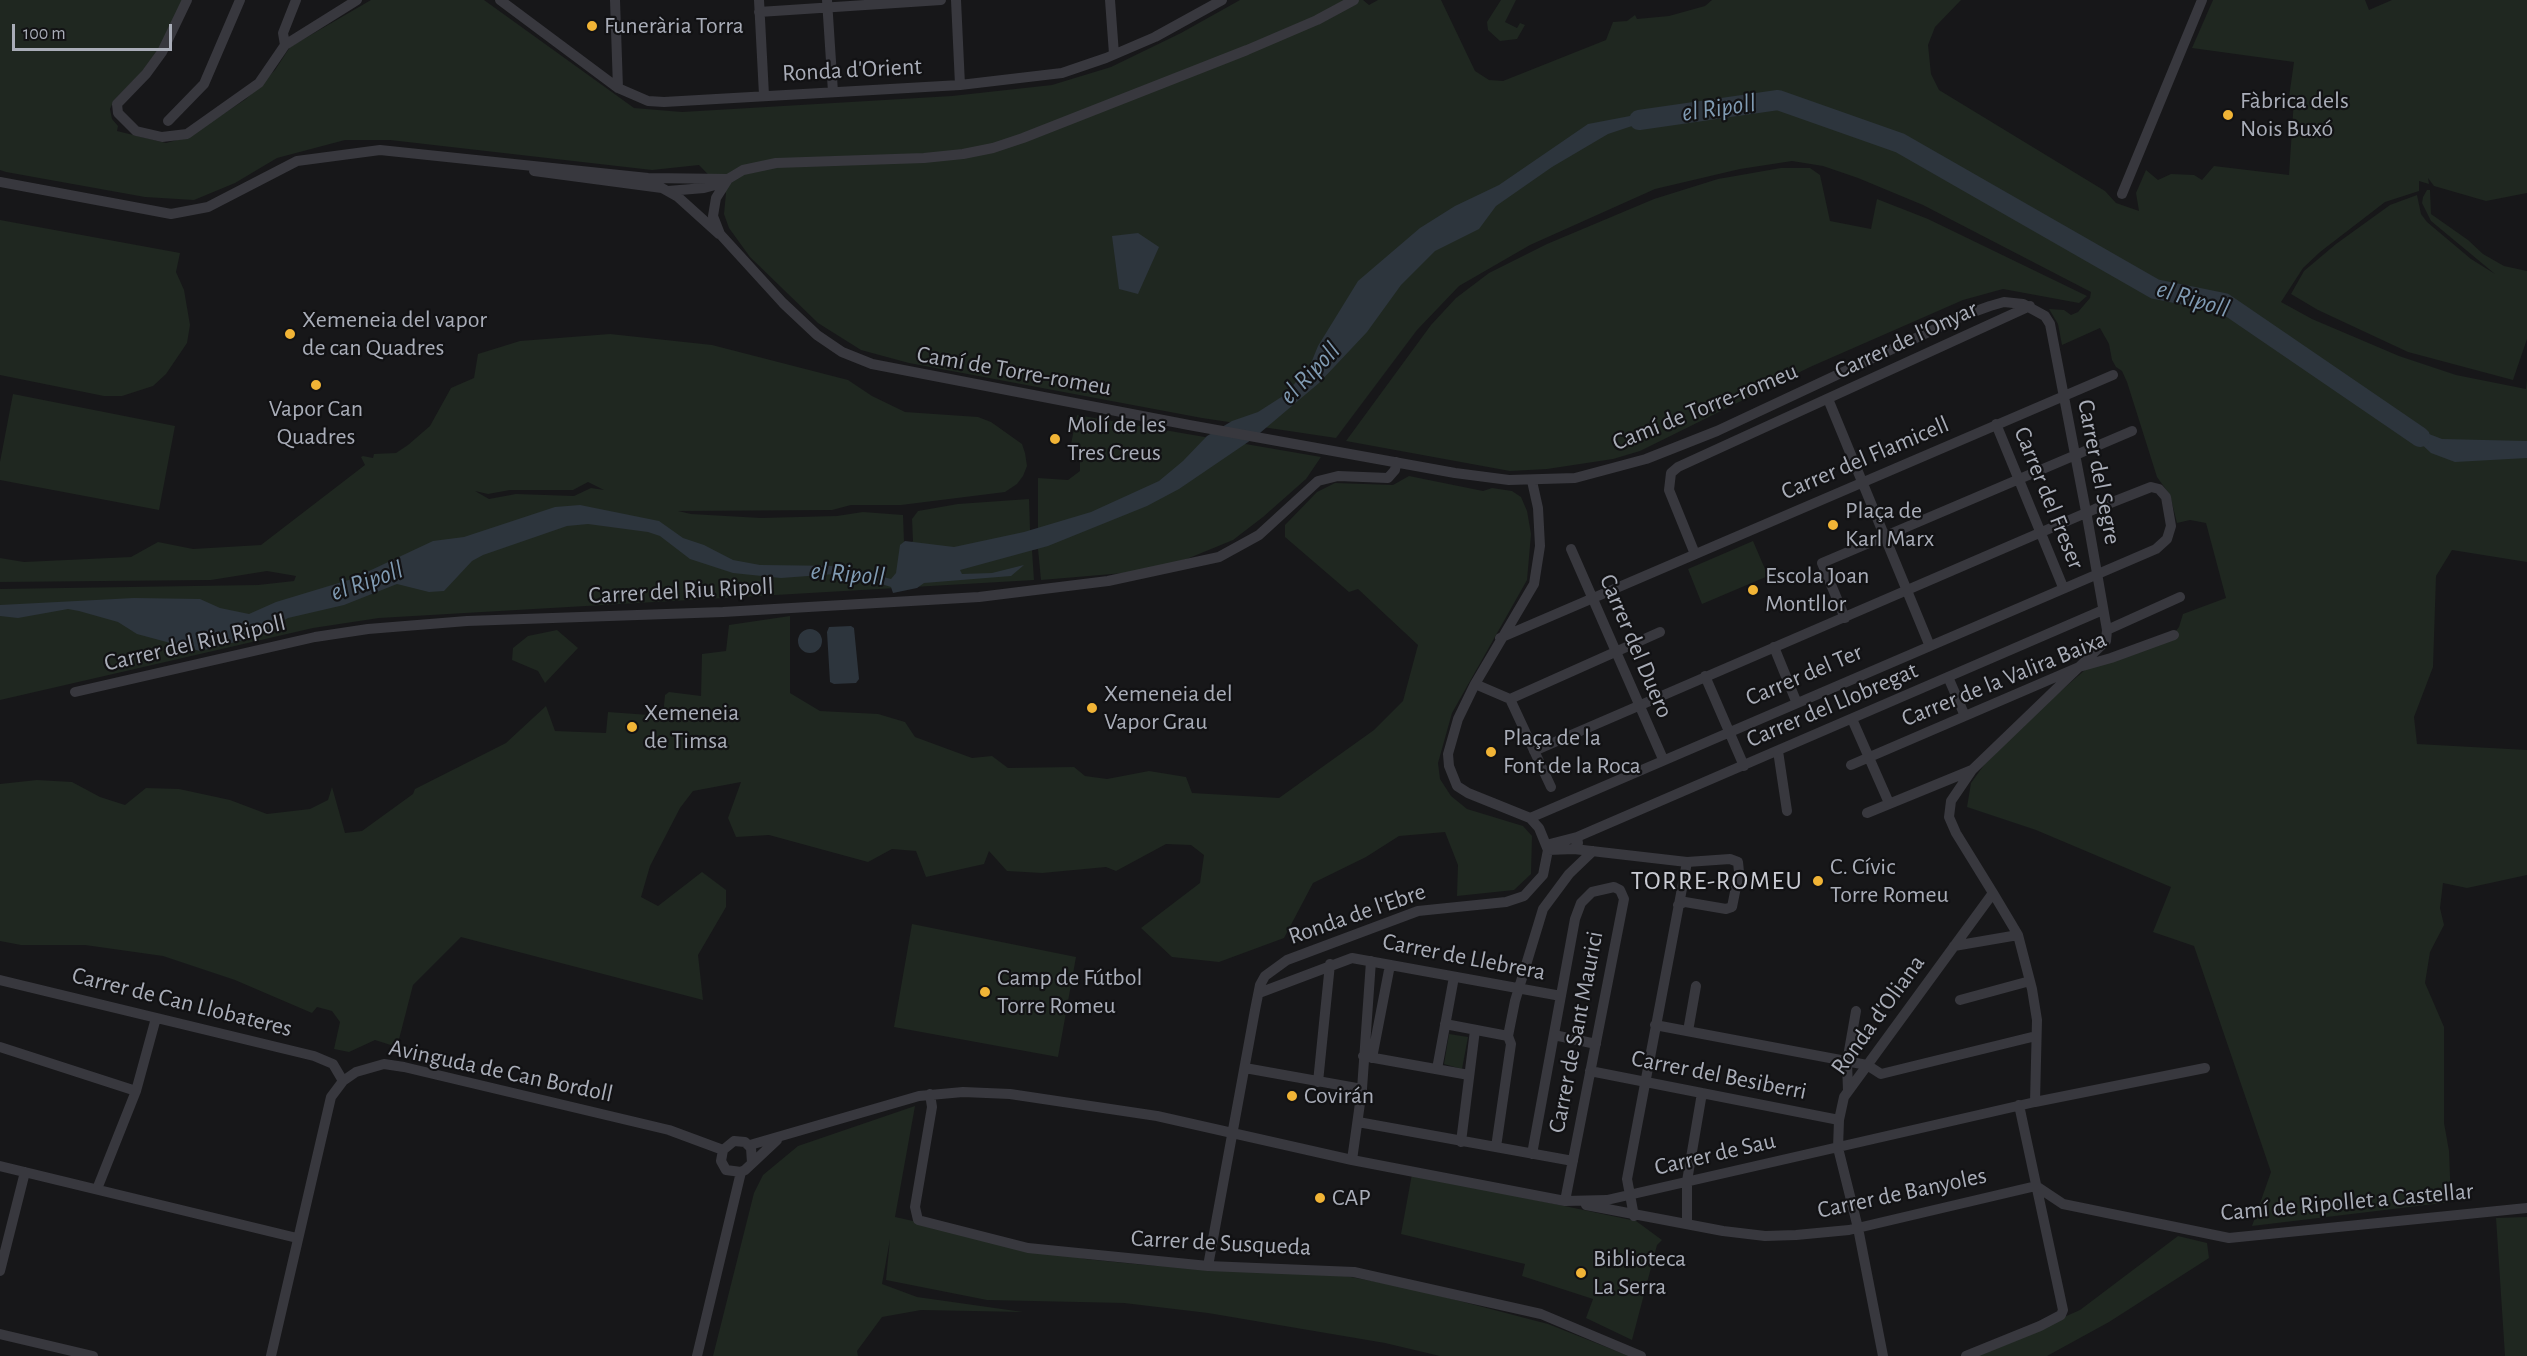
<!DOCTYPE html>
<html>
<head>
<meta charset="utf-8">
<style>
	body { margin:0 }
	#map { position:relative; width:2527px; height:1356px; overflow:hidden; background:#171719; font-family:"Alegreya Sans",sans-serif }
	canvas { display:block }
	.scale { position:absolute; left:12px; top:24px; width:160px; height:27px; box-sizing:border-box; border:3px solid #a9adb8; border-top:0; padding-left:8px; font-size:18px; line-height:21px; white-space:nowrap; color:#a9adb8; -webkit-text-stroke:4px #121214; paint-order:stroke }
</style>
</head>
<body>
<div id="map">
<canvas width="2527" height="1356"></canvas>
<div class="scale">100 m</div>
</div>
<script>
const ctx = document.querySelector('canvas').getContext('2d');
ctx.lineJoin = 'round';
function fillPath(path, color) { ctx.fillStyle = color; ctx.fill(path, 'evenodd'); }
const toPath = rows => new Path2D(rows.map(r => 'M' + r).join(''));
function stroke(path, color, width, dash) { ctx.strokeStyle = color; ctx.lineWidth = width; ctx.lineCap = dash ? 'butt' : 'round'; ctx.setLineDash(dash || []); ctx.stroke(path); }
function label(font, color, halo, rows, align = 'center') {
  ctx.font = font + ' "Alegreya Sans",sans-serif'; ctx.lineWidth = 4.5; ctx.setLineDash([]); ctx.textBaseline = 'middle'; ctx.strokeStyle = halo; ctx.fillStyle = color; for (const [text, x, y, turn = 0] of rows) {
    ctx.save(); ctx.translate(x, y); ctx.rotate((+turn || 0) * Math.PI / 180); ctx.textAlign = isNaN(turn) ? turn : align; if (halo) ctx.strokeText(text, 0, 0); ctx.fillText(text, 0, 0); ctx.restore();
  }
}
const green = toPath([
	[0,0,183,0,168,35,141,73,114,100,110,109,112,119,118,126,117,131,166,143,188,137,246,99,275,70,290,47,371,0,484,0,634,108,682,112,952,96,1052,85,1111,67,1181,33,1240,0,1363,0,1369,5,1378,0,1441,0,1475,71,1489,80,1503,81,1606,40,1613,22,1627,21,1635,15,1637,19,1669,16,1705,6,1712,0,1961,0,1935,27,1928,45,1931,74,1939,90,2105,191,2116,203,2139,211,2136,193,2146,170,2158,180,2171,174,2194,175,2202,180,2214,166,2289,175,2294,99,2289,97,2294,62,2192,48,2213,0,2365,0,2369,10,2392,0,2527,0,2527,193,2486,201,2434,186,2428,178,2429,184,2419,181,2419,191,2385,202,2320,252,2303,268,2281,302,2312,319,2399,356,2456,375,2526,389,2527,379,2527,562,2452,550,2436,576,2433,667,2414,717,2417,744,2527,750,2527,875,2467,888,2443,883,2440,908,2444,925,2430,952,2425,983,2444,1027,2444,1123,2449,1151,2451,1202,2252,1226,2271,1172,2194,946,2153,932,2171,887,2036,830,1967,807,1971,783,1984,765,2031,717,2086,669,2168,641,2179,627,2183,614,2226,598,2206,523,2190,520,2177,523,2170,495,2157,477,2127,382,2122,371,2116,367,2112,360,2109,344,2100,328,2062,345,2058,324,2049,309,2064,310,2071,315,2078,312,2090,298,2091,292,1923,205,1858,178,1823,166,1792,161,1740,169,1655,189,1530,245,1459,286,1417,330,1336,438,1202,418,909,363,861,350,818,323,750,257,729,228,724,214,726,193,699,165,652,170,390,140,345,140,277,158,235,183,194,200,145,197,6,172,0,170],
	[1501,0,1516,0,1505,22,1517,28,1520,23,1525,25,1517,39,1500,41,1488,30,1487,22],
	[1781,168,1810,168,1820,175,1830,221,1871,229,1877,199,1928,219,2087,296,2079,303,2003,289,1963,300,1810,367,1640,451,1613,459,1547,469,1510,471,1346,441,1431,325,1456,298,1489,273,1547,244,1654,199,1718,179],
	[2427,190,2430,190,2431,214,2468,240,2483,254,2504,266,2527,271,2527,339,2513,380,2408,352,2318,310,2291,294,2304,271,2336,244,2390,205,2417,195,2421,214,2427,222,2471,259,2495,274,2431,221,2422,203,2423,197],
	[0,220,180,253,176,272,184,290,190,325,187,343,166,374,153,386,122,396,104,396,0,375],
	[610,334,712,345,848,380,872,396,905,412,978,417,991,422,1022,444,1025,453,1027,466,1023,476,1017,484,1005,492,901,505,851,505,832,510,678,511,691,514,761,518,837,516,863,512,903,515,904,542,907,547,913,541,912,519,918,511,958,504,1029,499,1030,530,1038,532,1038,478,1068,480,1080,471,1080,446,1071,444,1077,415,1321,457,1306,479,1263,517,1233,540,1177,563,1124,573,1041,580,1038,549,1032,550,1034,580,379,618,313,628,0,700,0,589,258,585,294,581,296,576,267,571,211,580,0,582,0,558,24,562,131,557,158,542,193,549,261,545,365,465,361,457,363,456,373,458,374,454,396,453,408,445,430,426,451,388,474,378,478,354,520,341],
	[588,482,604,490,591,488,574,496,516,494,489,499,475,491,488,494,510,490,573,490],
	[13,394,175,426,159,510,0,480,0,462],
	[1409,476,1483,491,1492,488,1512,491,1521,497,1527,511,1531,534,1527,580,1452,713,1438,763,1440,779,1451,796,1467,809,1523,826,1532,836,1531,874,1514,890,1457,896,1458,865,1445,832,1399,836,1366,857,1313,883,1284,938,1219,962,1172,957,1141,928,1200,883,1204,855,1191,845,1166,844,1116,871,1106,867,1042,873,1007,871,989,851,984,864,926,877,916,851,892,849,868,862,769,835,736,837,728,818,741,782,693,791,680,808,650,866,641,897,658,906,702,872,726,890,726,907,698,955,703,1000,461,937,413,985,397,1047,375,1040,349,1052,334,1049,340,1022,332,1011,317,1007,312,1013,235,980,163,956,85,945,21,945,0,941,0,784,37,780,72,782,100,797,125,805,146,788,179,789,230,800,267,814,310,809,328,800,332,787,345,833,362,831,413,794,415,789,506,743,546,706,555,731,606,733,608,712,663,716,665,695,669,692,701,696,702,654,726,651,729,625,790,616,790,693,820,711,878,714,905,722,915,737,972,758,992,756,1008,768,1074,767,1085,776,1107,779,1149,771,1186,777,1192,793,1279,798,1374,730,1403,701,1418,645,1358,589,1349,592,1285,537,1285,525,1317,492,1335,483,1393,485],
	[1753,541,1768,576,1702,604,1688,569],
	[557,630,578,648,545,683,538,671,512,660,513,648,528,636],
	[912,924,1076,957,1058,1057,894,1027],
	[1449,1034,1468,1037,1462,1069,1444,1064],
	[915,1106,895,1217,1085,1259,1146,1265,1335,1274,1414,1289,1548,1324,1629,1356,1440,1356,1385,1343,1208,1313,1124,1303,987,1300,886,1280,890,1239,882,1284,917,1297,1023,1312,921,1310,882,1317,857,1351,858,1356,713,1356,754,1193,763,1175,798,1146],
	[1412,1174,1636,1221,1662,1240,1657,1245,1632,1340,1586,1318,1593,1299,1522,1276,1525,1264,1401,1234],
	[2527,1217,2527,1356,2505,1356,2496,1218],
	[2178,1236,2207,1243,2209,1258,2109,1322,2047,1356,1976,1356,2080,1310]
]);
const water = toPath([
	[1665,115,1608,134,1552,167,1496,206,1479,229,1435,251,1401,285,1367,332,1319,383,1254,438,1179,489,1147,506,1048,546,960,570,962,574,992,573,1024,565,1011,576,924,583,917,588,893,593,891,587,862,578,835,574,781,578,733,573,690,559,660,536,648,532,588,524,567,526,483,555,472,561,444,591,429,592,397,584,344,605,288,618,255,637,200,651,137,634,118,622,79,611,68,609,18,618,0,616,0,605,134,598,200,599,220,608,249,614,276,602,352,579,433,541,464,537,555,507,580,505,659,521,683,538,704,545,733,560,760,565,842,566,891,579,896,573,900,545,905,541,954,547,1024,532,1091,512,1159,481,1183,461,1207,436,1232,421,1258,412,1283,396,1309,368,1318,346,1358,281,1420,228,1455,206,1499,185,1588,124,1630,116],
	[1138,233,1159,247,1138,294,1119,289,1112,236],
	[2398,422,2442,439,2527,441,2527,458,2455,462,2431,453],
	[851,626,854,628,859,679,856,683,834,684,830,682,827,632,829,627],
	'798 641a12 12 0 1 1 24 0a12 12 0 1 1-24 0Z'
]);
const river = toPath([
	[1639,120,1778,100,1900,143,2155,289,2224,303,2420,437]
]);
const minor = toPath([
	[187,0,162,52,146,74,117,104,118,113,136,131,162,137,187,134,259,83,285,45,357,0],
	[500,0,618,88,648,101,664,102,960,85,1062,73,1106,58,1155,37,1222,0],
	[615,0,618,88],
	[759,0,764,95],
	[827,0,833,92],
	[956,0,960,85],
	[1110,0,1114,54],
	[1354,0,1317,20,1247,50,1023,138,993,148,963,154,924,158,776,163,743,170,728,179,716,198,713,216,720,234,783,303,817,335,842,352,872,364,1189,425,1455,473,1509,480,1575,478,1646,459,1717,431,1965,315,1990,306,2004,302,2023,304,2045,316,2050,324,2088,522,2107,630,2106,641,1972,770,1951,801,1949,817,1956,833,1993,893,1844,1097,1839,1120,1838,1148,1858,1228,1883,1356],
	[759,12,941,0],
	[285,45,283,33,296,0],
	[168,121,204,84,240,0],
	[534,171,662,188,678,197,719,234],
	[0,182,171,214,208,207,297,161,380,150,648,178,728,179],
	[668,191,704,188,723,183],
	[2122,194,2202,0],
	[1828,399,1929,644],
	[1996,424,2063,587],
	[1571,549,1663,759],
	[1695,554,1669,490,1671,473,1678,467,2030,306],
	[1845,618,1822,563,2132,431],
	[2107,630,2180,597],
	[1500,638,2113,375],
	[1774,647,1796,701],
	[1705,676,1744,766],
	[1948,677,1965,716],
	[1475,684,1510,699],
	[75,692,315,637,368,629,467,621,723,612,979,597,1108,581,1219,557,1259,535,1318,481,1338,476,1388,478,1395,470,1396,462],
	[1510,699,1660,632],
	[1510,699,1551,787],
	[1852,719,1889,803],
	[1778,751,1787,811],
	[1851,765,2079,667,2111,658,2174,635],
	[1867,813,1972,770],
	[1530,818,2156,549,2167,539,2171,526,2166,497,2159,489,2151,487,2095,509,1534,751],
	[1546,845,1577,837],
	[1574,849,1687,862,1730,859,1738,862,1739,872,1732,907,1726,909,1685,902,1678,905],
	[1548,850,1574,849,1578,843,1577,837,2103,610],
	[1993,893,2018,935,2032,989,2037,1020,2035,1102],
	[1954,946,2018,935],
	[0,980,314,1056,333,1064,343,1081],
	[1259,993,1352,958,1561,996],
	[1960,1000,2030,981],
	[1445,1024,1508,1036],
	[1655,1025,1867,1065,1881,1074,2036,1036],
	[1688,1031,1696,986],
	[1554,1035,1596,1044],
	[0,1047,136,1091],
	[1363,1056,1469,1075],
	[1372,1058,1390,965],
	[1245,1068,1362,1089],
	[1437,1069,1454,977],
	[1590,1071,1839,1120],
	[1318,1082,1330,964],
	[1848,1091,1847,1062,1856,1011],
	[930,1094,932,1107,915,1207,918,1220,1028,1248,1208,1266,1354,1272,1541,1314,1641,1356],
	[1358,1122,1573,1161],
	[1461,1142,1475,1030],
	[750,1145,919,1096,963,1092,1010,1094,1157,1116,1352,1160,1565,1201,1607,1200,2035,1102,2205,1068],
	[1496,1147,1511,1044,1508,1036,1515,1001,1543,909,1569,874,1593,851],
	[1532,1154,1575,919,1581,903,1592,892,1614,887,1620,890,1624,899,1565,1201],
	[1352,1160,1362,1089,1371,961],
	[752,1163,751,1148,745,1142,734,1141,723,1150,721,1161,726,1170,741,1172,745,1170,777,1140],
	[0,1166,297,1238],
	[2036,1186,2063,1204,2229,1238,2527,1208],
	[97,1189,136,1091,156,1018],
	[1586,1205,1723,1231,1765,1236,1796,1235,1849,1230,2036,1186],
	[1634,1216,1627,1179,1687,862],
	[1687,1224,1687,1181,1702,1093],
	[1208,1266,1255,1010,1260,985,1265,976,1287,960,1418,911,1506,902,1524,896,1543,875,1548,850,1539,828,1530,818,1468,793,1457,786,1449,766,1448,754,1458,719,1475,684,1534,584,1540,546,1538,508,1532,481],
	[0,1271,25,1172],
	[0,1334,93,1356],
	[271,1356,331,1097,343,1081,356,1072,384,1064,404,1067,669,1130,723,1150],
	[697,1356,741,1172],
	[1966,1356,2040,1326,2061,1315,2063,1310,2019,1105]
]);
const markers = [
	[592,26,6,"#f1b436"],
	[2228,115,6,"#f1b436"],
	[290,334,6,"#f1b436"],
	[316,385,6,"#f1b436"],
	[1055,439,6,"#f1b436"],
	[1833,525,6,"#f1b436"],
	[1753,590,6,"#f1b436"],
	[1092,708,6,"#f1b436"],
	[632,727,6,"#f1b436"],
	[1491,752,6,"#f1b436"],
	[1818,881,6,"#f1b436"],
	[985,992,6,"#f1b436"],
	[1292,1096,6,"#f1b436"],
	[1320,1198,6,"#f1b436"],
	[1581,1273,6,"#f1b436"]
];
const poiNames = [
	["Funerària Torra",604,26],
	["Fàbrica dels",2240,101],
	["Nois Buxó",2240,129],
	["Xemeneia del vapor",302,320],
	["de can Quadres",302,348],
	["Vapor Can",316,409,"center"],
	["Quadres",316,437,"center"],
	["Molí de les",1067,425],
	["Tres Creus",1067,453],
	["Plaça de",1845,511],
	["Karl Marx",1845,539],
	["Escola Joan",1765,576],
	["Montllor",1765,604],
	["Xemeneia del",1104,694],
	["Vapor Grau",1104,722],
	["Xemeneia",644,713],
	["de Timsa",644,741],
	["Plaça de la",1503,738],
	["Font de la Roca",1503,766],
	["C. Cívic",1830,867],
	["Torre Romeu",1830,895],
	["Camp de Fútbol",997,978],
	["Torre Romeu",997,1006],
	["Covirán",1304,1096],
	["CAP",1332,1198],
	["Biblioteca",1593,1259],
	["La Serra",1593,1287]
];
const streetNames = [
	["Ronda d'Orient",852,70,-3],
	["Carrer de l'Onyar",1906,340,-25],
	["Camí de Torre-romeu",1014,371,10],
	["Camí de Torre-romeu",1705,407,-22],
	["Carrer del Flamicell",1865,458,-23],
	["Carrer del Segre",2099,472,79],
	["Carrer del Freser",2049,498,68],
	["Carrer del Riu Ripoll",681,591,-3],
	["Carrer del Riu Ripoll",195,643,-13],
	["Carrer del Duero",1636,646,67],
	["Carrer del Ter",1804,675,-23],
	["Carrer de la Valira Baixa",2004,679,-22],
	["Carrer del Llobregat",1832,705,-23],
	["Ronda de l'Ebre",1357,914,-19],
	["Carrer de Llebrera",1464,957,11],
	["Carrer de Can Llobateres",182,1002,14],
	["Ronda d'Oliana",1878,1015,-54],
	["Carrer de Sant Maurici",1576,1032,-79],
	["Avinguda de Can Bordoll",501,1071,12],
	["Carrer del Besiberri",1719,1075,11],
	["Carrer de Sau",1715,1154,-13],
	["Carrer de Banyoles",1902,1193,-12],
	["Camí de Ripollet a Castellar",2347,1202,-5],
	["Carrer de Susqueda",1221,1243,3]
];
const waterNames = [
	["el Ripoll",1719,108,-8],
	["el Ripoll",2193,299,17],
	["el Ripoll",1310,373,-46],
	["el Ripoll",848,574,5],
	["el Ripoll",367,581,-19]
];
const neighbourhoodNames = [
	["TORRE-ROMEU",1717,881]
];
fillPath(green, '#1f2720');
fillPath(water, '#2d353d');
stroke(river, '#2d353d', 20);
stroke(minor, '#38383e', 10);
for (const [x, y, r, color] of markers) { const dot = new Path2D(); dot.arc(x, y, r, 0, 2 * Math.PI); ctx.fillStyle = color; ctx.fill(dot); stroke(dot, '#121214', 2); }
label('24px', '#a9adb8', '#121214', poiNames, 'left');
label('24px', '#a9adb8', '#121214', streetNames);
label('italic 26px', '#809bb3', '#121214', waterNames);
ctx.letterSpacing = '1.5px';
label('26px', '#caccd4', '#121214', neighbourhoodNames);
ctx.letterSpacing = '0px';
</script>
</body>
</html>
